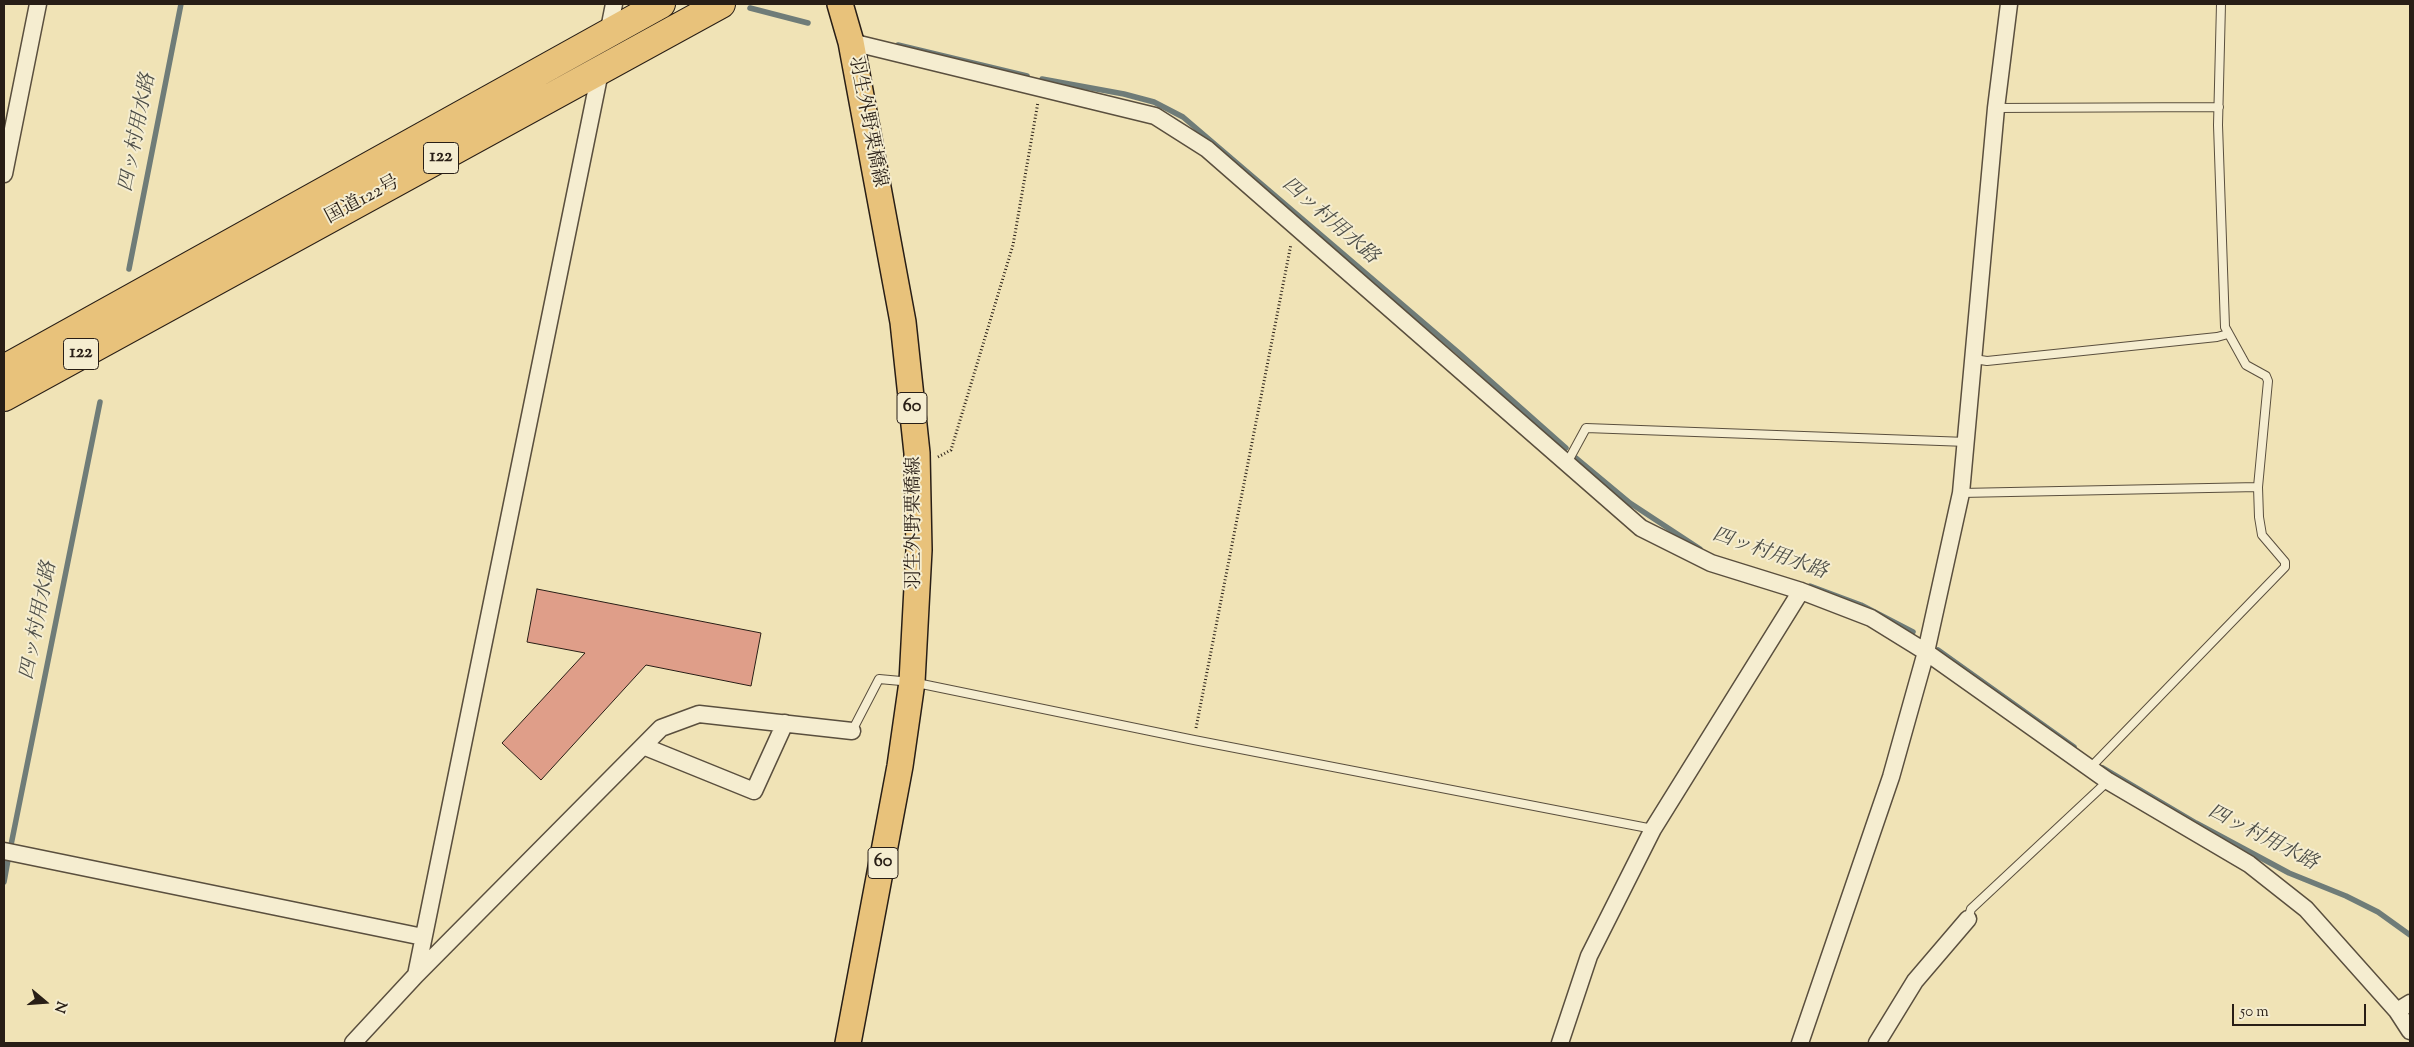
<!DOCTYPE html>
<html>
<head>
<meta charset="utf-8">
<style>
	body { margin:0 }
	#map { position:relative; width:2414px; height:1047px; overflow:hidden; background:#f0e3b6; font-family:"Sorts Mill Goudy",serif }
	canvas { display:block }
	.frame { position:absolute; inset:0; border:5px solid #281e16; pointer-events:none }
	.north { position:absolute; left:20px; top:977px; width:50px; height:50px; -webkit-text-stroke:4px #f5edd0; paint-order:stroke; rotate:108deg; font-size:14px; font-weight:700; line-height:20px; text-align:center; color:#281e16 }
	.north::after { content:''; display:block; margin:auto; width:18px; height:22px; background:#281e16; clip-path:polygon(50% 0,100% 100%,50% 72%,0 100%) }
	.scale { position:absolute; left:2232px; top:1004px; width:134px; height:22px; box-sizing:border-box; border:2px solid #281e16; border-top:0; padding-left:6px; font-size:15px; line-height:18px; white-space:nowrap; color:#281e16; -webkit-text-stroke:4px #f5edd0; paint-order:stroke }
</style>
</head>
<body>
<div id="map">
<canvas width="2414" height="1047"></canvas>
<div class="frame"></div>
<div class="north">N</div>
<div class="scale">50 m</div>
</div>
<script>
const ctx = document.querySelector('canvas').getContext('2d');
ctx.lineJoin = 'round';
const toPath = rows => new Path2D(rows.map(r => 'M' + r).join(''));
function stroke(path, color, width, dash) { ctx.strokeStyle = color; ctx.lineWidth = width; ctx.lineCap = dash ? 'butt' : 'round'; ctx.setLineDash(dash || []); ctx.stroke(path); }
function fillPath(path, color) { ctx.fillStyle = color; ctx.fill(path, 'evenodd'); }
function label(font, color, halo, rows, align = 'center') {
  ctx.font = font + ' "Sorts Mill Goudy","Noto Serif JP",serif'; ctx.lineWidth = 4; ctx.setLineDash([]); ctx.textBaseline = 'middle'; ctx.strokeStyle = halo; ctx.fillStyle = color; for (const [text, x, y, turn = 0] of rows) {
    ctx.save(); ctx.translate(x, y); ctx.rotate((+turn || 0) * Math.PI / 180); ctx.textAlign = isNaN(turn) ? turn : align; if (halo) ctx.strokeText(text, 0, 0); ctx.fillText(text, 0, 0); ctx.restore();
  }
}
const stream = toPath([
	[750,8,808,23],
	[898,45,1027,76],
	[1042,79,1124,94,1154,102,1183,117,1459,353,1566,448],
	[129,269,181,4],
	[1576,458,1630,503,1700,549],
	[1810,586,1861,605,1913,632],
	[1938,650,2074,747],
	[2103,768,2196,823,2289,873,2346,896,2378,912,2410,935],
	[11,845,100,402],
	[4,882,8,860]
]);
const building = toPath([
	[537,589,761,633,751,686,646,665,541,780,502,743,585,653,527,642,537,589]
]);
const path = toPath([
	[938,457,951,450,1013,245,1038,102],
	[1196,728,1291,244]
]);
const lane = toPath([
	[1996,108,2219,107],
	[1974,359,1987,361,2217,337,2228,334],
	[1567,463,1586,428,1967,442],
	[1961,493,2258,487],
	[852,731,879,679,912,682,1194,740,1653,829],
	[2090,768,2285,567,2285,562,2262,535,2259,517,2258,487,2268,381,2266,376,2246,365,2225,327,2218,125,2221,4],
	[1968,919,1971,909,2108,781]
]);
const street = toPath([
	[608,34,614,4],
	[851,42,1155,116,1207,149,1641,528,1711,563,1801,591,1871,618,1926,652,2108,781,2249,864,2306,909,2397,1011,2410,1031],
	[4,174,38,4],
	[643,746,754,791,785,723],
	[4,851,423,937],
	[416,975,600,72],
	[2397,1011,2410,1003],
	[353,1043,416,975,661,728,699,714,852,731],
	[1560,1043,1589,956,1653,829,1801,591],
	[1800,1043,1891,777,1926,652,1961,493,1996,108,2009,4],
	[1877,1043,1915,981,1968,919]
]);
const primary = toPath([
	[840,4,851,42,903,322,917,453,919,550,912,682,900,766,848,1043]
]);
const highway = toPath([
	[4,369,661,4],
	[4,397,721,4]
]);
const shields = [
	[441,158,35],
	[81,354,35],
	[912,408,30],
	[883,863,30]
];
const shieldNames = [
	["122",441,158],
	["122",81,354],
	["60",912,408],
	["60",883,863]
];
const streetNames = [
	["羽生外野栗橋線",866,122,79],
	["国道122号",363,201,-28],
	["羽生外野栗橋線",916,523,-90]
];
const waterNames = [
	["四ッ村用水路",139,133,-79],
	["四ッ村用水路",1329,222,41],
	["四ッ村用水路",1769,555,19],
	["四ッ村用水路",40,621,-79],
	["四ッ村用水路",2262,839,27]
];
stroke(stream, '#6f7c78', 5.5);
fillPath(building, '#df9e89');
stroke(building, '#281e16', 1);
stroke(lane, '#5a4f3e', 10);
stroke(street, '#5a4f3e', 19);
stroke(primary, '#281e16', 28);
stroke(highway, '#281e16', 30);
stroke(path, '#281e16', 3, [1, 2.5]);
stroke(lane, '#f5edd0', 8);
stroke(street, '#f5edd0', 16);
stroke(primary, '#e8c27b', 25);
stroke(highway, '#e8c27b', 28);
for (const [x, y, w] of shields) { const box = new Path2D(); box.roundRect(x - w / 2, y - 15.5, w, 31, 4); ctx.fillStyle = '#f5edd0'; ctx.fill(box); stroke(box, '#281e16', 1); }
label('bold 18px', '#281e16', null, shieldNames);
label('19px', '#281e16', '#f5edd0', streetNames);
label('italic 20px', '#4c4d47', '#f5edd0', waterNames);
</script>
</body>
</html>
